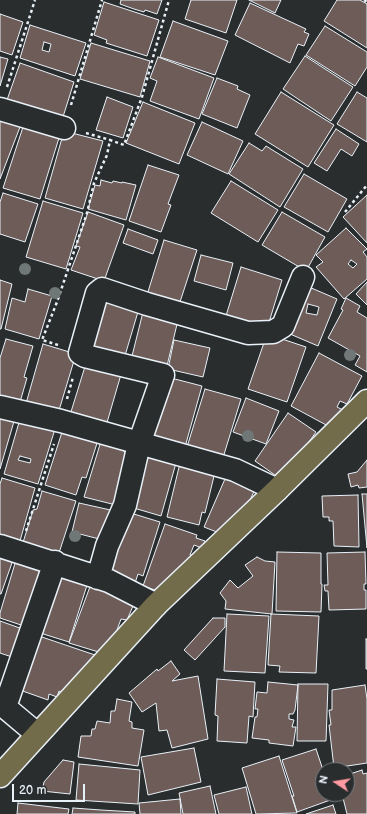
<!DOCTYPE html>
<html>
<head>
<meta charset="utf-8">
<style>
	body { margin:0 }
	#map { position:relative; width:367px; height:814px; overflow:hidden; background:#2a2d2e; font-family:"Balsamiq Sans",sans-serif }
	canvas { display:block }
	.north { position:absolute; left:315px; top:762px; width:40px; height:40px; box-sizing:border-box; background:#2a2d2e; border:1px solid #767b7f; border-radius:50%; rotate:282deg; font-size:11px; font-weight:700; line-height:16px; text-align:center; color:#e8f1f8 }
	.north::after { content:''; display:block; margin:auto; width:14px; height:18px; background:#ff9aa2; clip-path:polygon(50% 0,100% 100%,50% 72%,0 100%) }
	.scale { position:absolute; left:12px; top:784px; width:73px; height:18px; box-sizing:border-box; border:2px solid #e8f1f8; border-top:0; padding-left:5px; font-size:12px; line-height:14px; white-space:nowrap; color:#e8f1f8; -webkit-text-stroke:3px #2a2d2e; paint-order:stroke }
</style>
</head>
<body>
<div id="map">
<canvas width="367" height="814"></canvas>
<div class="north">N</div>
<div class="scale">20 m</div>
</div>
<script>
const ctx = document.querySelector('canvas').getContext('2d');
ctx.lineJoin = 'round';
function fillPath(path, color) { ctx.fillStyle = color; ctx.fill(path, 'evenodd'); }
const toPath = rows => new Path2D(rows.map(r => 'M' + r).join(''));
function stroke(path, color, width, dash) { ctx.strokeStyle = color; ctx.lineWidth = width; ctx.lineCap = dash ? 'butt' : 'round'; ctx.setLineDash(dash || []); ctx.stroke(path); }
const building = toPath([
	[121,0,162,0,157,14,145,10,144,12,134,9,120,4,121,0],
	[191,0,237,0,226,33,185,19,191,0],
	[249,0,281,0,275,13,249,0],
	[337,0,360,0,367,4,367,48,324,21,337,0],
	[104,2,159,20,147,56,106,43,107,40,94,35,104,2],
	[250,3,306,29,304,32,309,34,304,46,298,44,290,63,235,35,250,3],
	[0,14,23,22,12,55,0,51,0,14],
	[173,21,228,41,215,75,160,57,173,21],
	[30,25,86,43,75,76,20,58,30,25],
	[44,42,51,44,49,52,42,50,44,42],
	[325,26,367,52,367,67,355,86,306,55,325,26],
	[91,43,150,61,140,97,80,79,91,43],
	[305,56,353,87,331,121,283,89,305,56],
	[0,57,8,59,0,86,0,57],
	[158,57,214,78,199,119,150,101,157,81,150,78,158,57],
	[20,63,74,82,62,120,7,100,20,63],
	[217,78,238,86,237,89,250,95,237,128,202,114,217,78],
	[281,92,334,125,308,167,255,134,281,92],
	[357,92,367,98,367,142,337,124,357,92],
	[107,97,133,107,123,138,96,130,107,97],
	[143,102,195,123,179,164,126,143,143,102],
	[0,119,20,127,0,179,0,119],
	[202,122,243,141,228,174,187,155,202,122],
	[23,127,59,138,40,199,3,188,23,127],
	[336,129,359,144,352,156,341,149,327,171,314,163,336,129],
	[64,131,103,141,83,209,45,198,64,131],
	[249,143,262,151,266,146,303,169,280,207,229,174,249,143],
	[148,165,179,175,168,204,171,205,161,232,129,221,148,165],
	[304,174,347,199,328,232,284,207,304,174],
	[101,180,112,183,113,181,122,183,122,182,136,185,126,220,88,209,95,185,100,186,101,180],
	[231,181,278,210,258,242,211,213,231,181],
	[3,193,38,204,25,242,0,234,0,202,3,193],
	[367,195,367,243,343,217,367,195],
	[43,201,83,213,66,269,26,257,43,201],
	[88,212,124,225,104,281,71,270,80,247,76,246,88,212],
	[282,212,325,237,306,271,262,245,282,212],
	[346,228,367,249,363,252,367,257,367,279,344,299,316,267,323,262,316,255,346,228],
	[351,260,357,264,353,268,348,264,351,260],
	[128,229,158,240,153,254,123,243,128,229],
	[164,240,197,250,179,305,147,295,164,240],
	[201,255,233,263,226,290,194,281,201,255],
	[241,267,282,280,266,332,225,319,241,267],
	[0,280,12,284,1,329,0,329,0,280],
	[367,282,367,305,356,294,367,282],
	[309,287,337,299,318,346,283,331,309,287],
	[308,304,319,307,317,315,306,313,308,304],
	[28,289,52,296,39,339,5,329,12,298,25,302,28,289],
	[103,294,140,305,124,359,87,348,103,294],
	[346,298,360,306,357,312,367,318,367,372,355,365,360,356,328,338,343,310,341,309,346,298],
	[144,308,179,316,166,370,130,364,144,308],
	[267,334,306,347,287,402,248,389,267,334],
	[6,339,33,346,24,377,27,378,18,409,0,403,0,358,6,339],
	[174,340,210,348,203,377,168,369,174,340],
	[43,344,76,354,57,417,25,407,43,344],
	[319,353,362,376,347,404,340,401,337,407,343,410,336,422,331,420,328,426,291,406,319,353],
	[87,360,122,371,106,426,70,415,87,360],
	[167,377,202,386,185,447,149,440,167,377],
	[205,389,241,399,222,461,186,450,205,389],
	[246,398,279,411,266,444,233,432,246,398],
	[288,413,316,432,282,480,255,461,288,413],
	[0,414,15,418,0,469,0,414],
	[20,419,55,429,38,484,4,474,20,419],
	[20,456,31,459,30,463,18,460,20,456],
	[63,429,98,440,86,478,82,477,76,495,45,485,63,429],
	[101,441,125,447,124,452,134,456,120,506,84,497,101,441],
	[142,453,176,463,161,516,127,506,142,453],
	[367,460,367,487,359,488,358,485,351,487,348,474,357,472,367,460],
	[180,463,215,472,205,513,202,512,199,525,167,517,180,463],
	[228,472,257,485,245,511,227,536,204,527,228,472],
	[2,478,35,488,18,548,0,543,0,484,2,478],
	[42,491,76,501,57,559,21,549,33,510,37,509,42,491],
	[362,494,367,494,367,548,362,494],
	[358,495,359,547,334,546,333,521,329,521,329,517,323,517,322,496,358,495],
	[79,503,115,511,107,541,72,532,79,503],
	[124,511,160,522,143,576,138,574,135,583,105,574,124,511],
	[165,524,197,535,196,538,205,541,202,548,194,545,190,555,196,557,187,573,176,570,173,580,164,593,143,586,165,524],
	[277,552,321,553,321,584,322,584,321,612,276,611,277,552],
	[365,552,366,584,364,584,364,590,366,590,366,609,329,610,328,591,325,591,324,585,328,585,327,553,365,552],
	[0,555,13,560,1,594,0,594,0,555],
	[257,557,265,561,275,562,272,614,225,609,226,601,220,593,230,580,238,588,253,576,245,565,257,557],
	[16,560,48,570,30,628,0,618,0,613,16,560],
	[56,572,88,582,69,642,37,632,56,572],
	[91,584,136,599,127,620,121,619,112,644,102,653,69,643,91,584],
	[227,614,269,616,265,673,224,671,227,614],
	[271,614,319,616,316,673,279,672,280,666,268,665,271,614],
	[213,618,225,618,225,627,195,660,184,650,213,618],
	[0,621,31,632,21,660,0,653,0,621],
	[33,634,95,655,85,671,81,670,65,694,59,691,57,697,49,694,48,700,17,689,33,634],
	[366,639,367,639,367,669,366,669,366,639],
	[171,661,180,674,172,681,198,676,208,739,172,748,167,730,159,731,156,703,142,712,129,693,157,669,158,671,171,661],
	[217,679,255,682,253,717,249,716,247,743,217,741,218,716,215,715,217,679],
	[268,682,298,685,295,710,293,714,289,714,289,719,294,720,292,727,296,727,293,746,269,743,269,740,252,738,255,717,257,717,258,709,255,709,257,692,267,693,268,682],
	[298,684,328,684,326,741,297,741,298,684],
	[365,685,367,699,367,763,334,768,329,725,331,725,329,710,332,710,332,690,365,685],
	[117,699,132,702,129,721,132,722,132,728,144,730,138,766,78,757,81,736,91,736,92,729,95,729,97,721,110,723,111,711,115,711,117,699],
	[194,748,201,782,148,795,141,757,194,748],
	[316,749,323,770,323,794,331,794,333,799,297,812,292,796,294,796,282,760,316,749],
	[279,756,297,813,256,814,242,768,279,756],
	[63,760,74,762,70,794,42,791,44,782,63,760],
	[79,764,140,770,138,804,76,800,79,764],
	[362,770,363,774,367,773,367,814,347,814,342,794,347,794,347,775,362,770],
	[210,786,216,814,183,814,179,793,210,786],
	[246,787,252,814,219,814,214,795,246,787],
	[180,799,181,814,140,814,139,803,180,799],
	[18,803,69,809,68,814,17,814,18,803],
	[333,805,336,814,306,814,333,805],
	[73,808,101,810,135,812,135,814,72,814,73,808]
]);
const path = toPath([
	[364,0,367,2],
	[7,87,35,0],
	[71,105,102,0],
	[86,133,110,140],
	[345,212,367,185],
	[58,345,42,340,57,302,87,213,94,183,107,155,110,140,124,145,142,97,169,0],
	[67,399,73,377],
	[26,531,54,444]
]);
const minor = toPath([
	[0,109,64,128],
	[0,407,61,421,235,470,277,490],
	[0,546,109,581,156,605],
	[98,578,107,546,125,505,139,444,163,375,85,356,80,353,97,293,102,289,147,304,248,333,273,332,283,326,303,277],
	[0,703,37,734],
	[5,707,55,562]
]);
const major = toPath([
	[0,776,156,605,277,490,367,401]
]);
const trees = [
	[25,269],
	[55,293],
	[350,355],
	[248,436],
	[75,536]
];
fillPath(building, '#6e5c58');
stroke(building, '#e8f1f8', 1);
stroke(minor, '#e8f1f8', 25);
stroke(major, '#e8f1f8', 25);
stroke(path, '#e8f1f8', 2.5, [3, 3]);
stroke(minor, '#2a2d2e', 22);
stroke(major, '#726c4b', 22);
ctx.fillStyle = '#6f7876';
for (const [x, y] of trees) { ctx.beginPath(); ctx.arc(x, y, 6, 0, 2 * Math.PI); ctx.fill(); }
</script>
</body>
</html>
